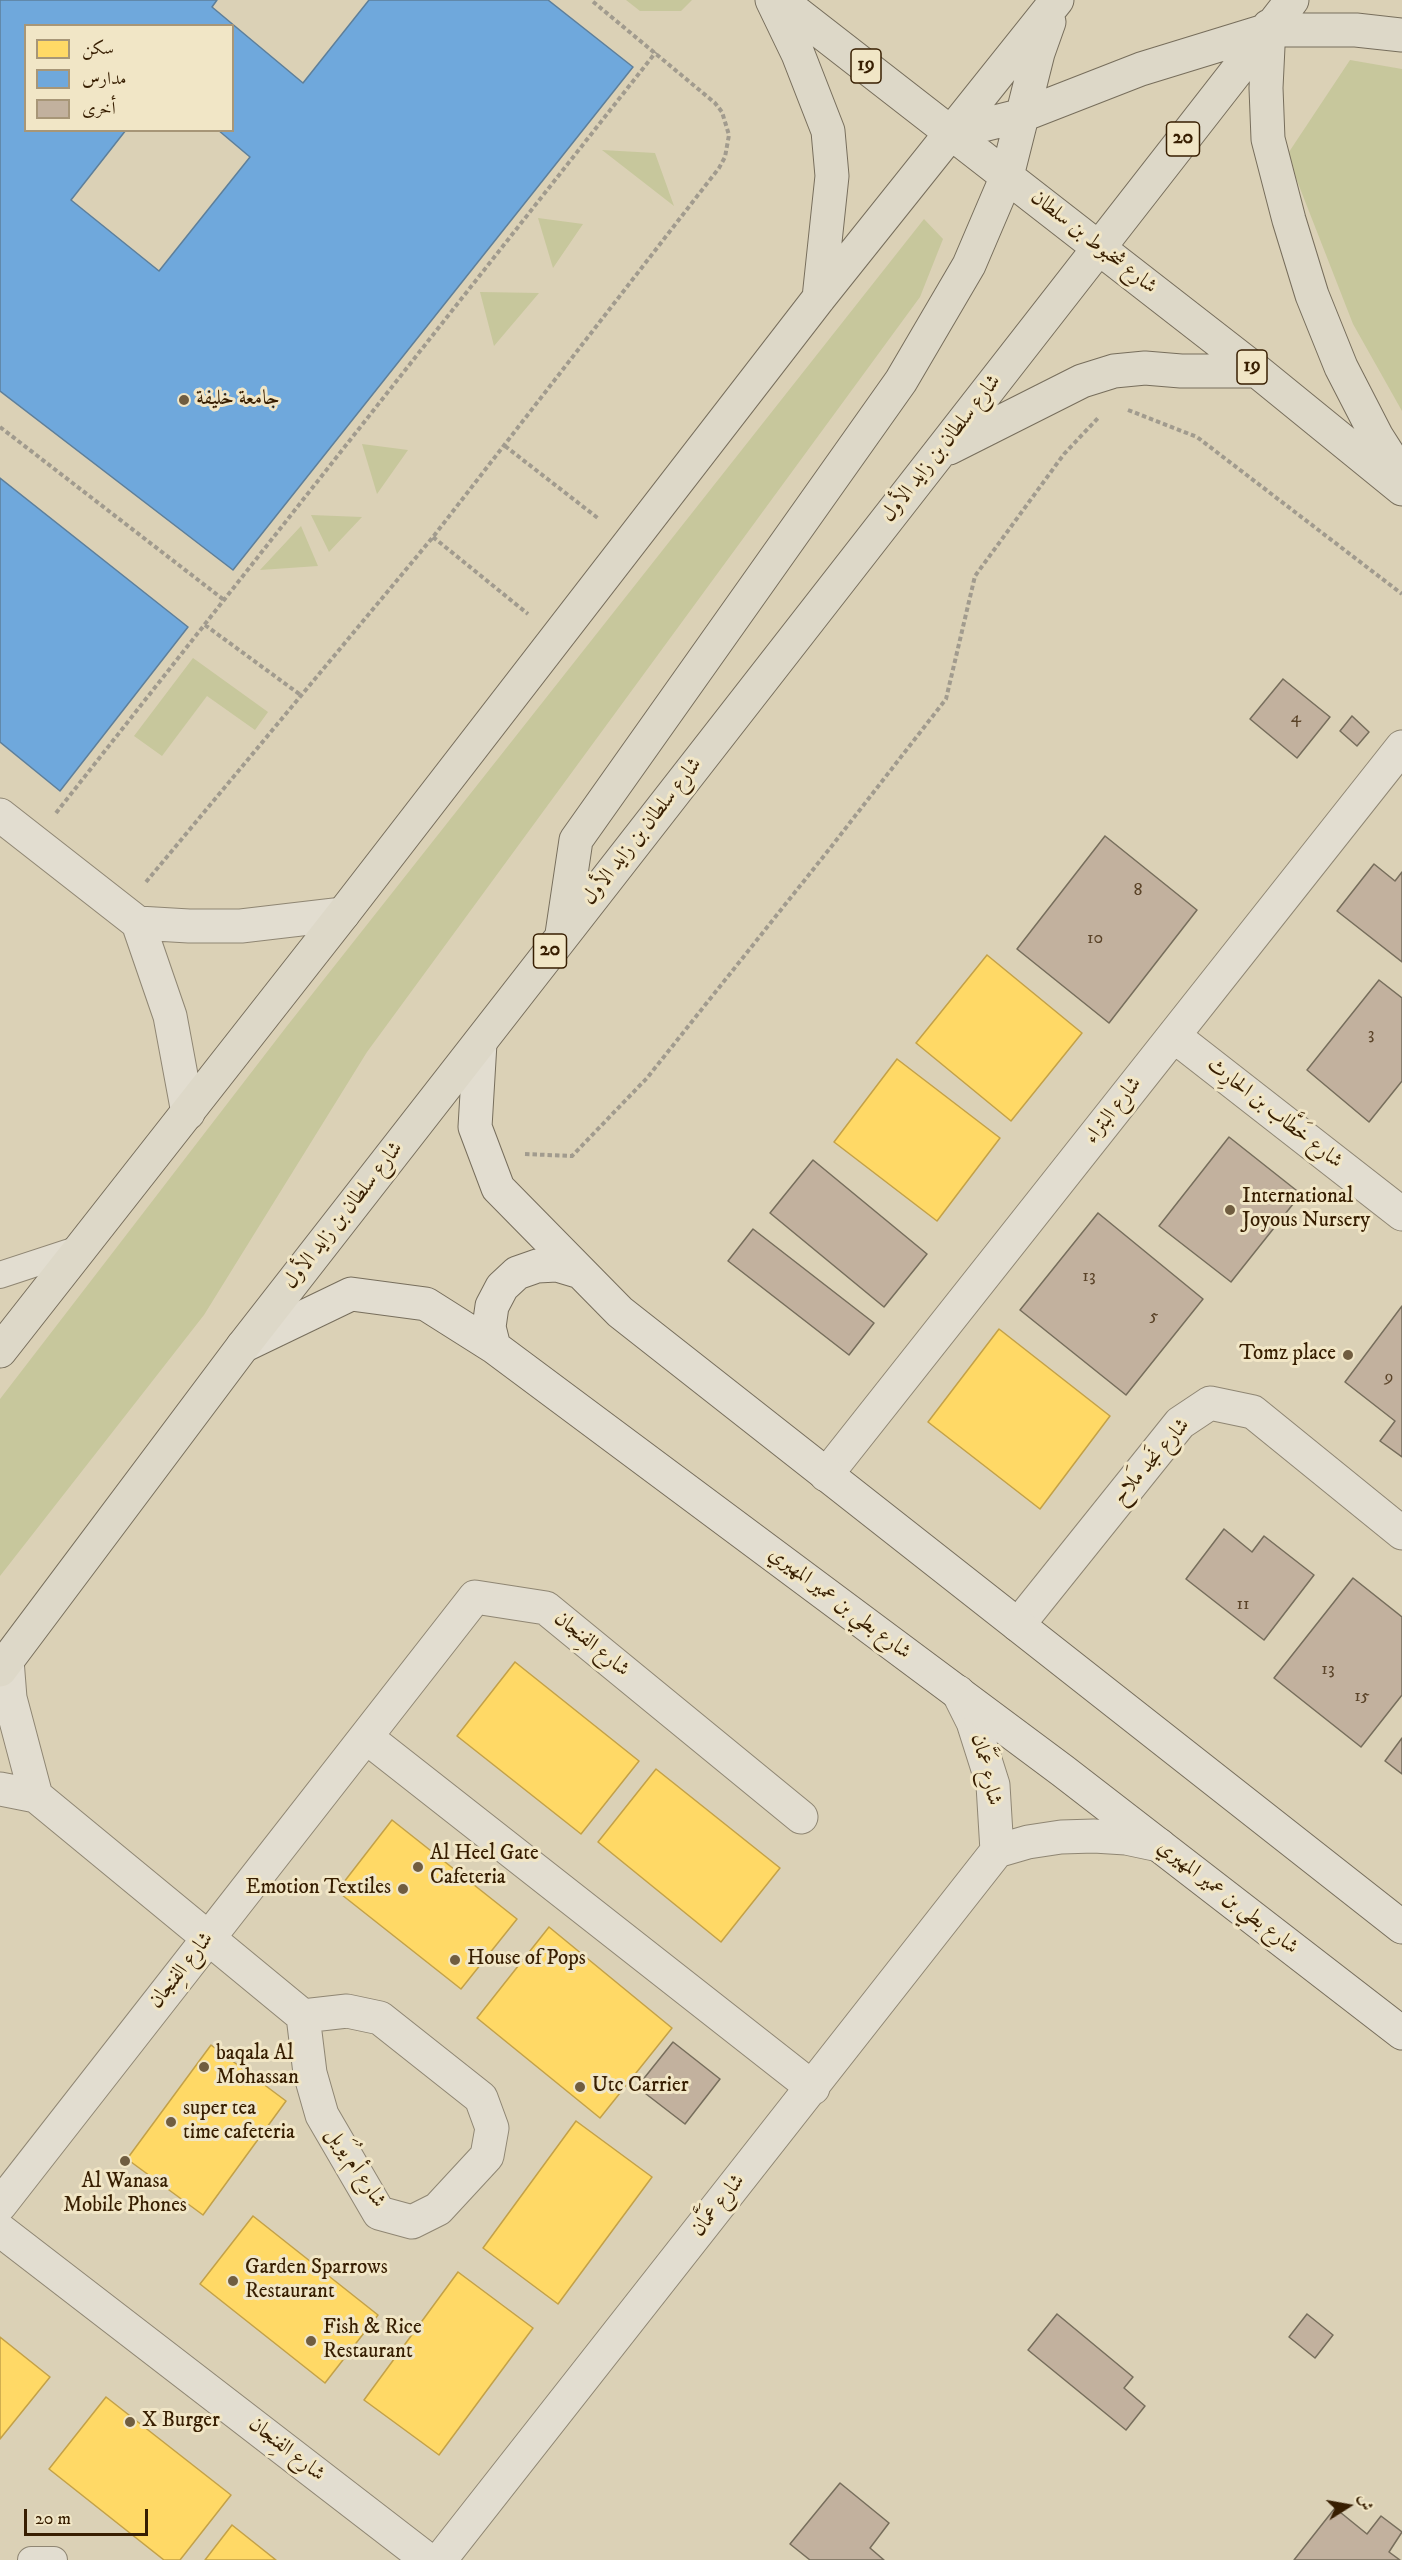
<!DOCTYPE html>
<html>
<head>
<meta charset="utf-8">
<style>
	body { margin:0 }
	#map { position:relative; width:1402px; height:2560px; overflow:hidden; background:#dbd1b6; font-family:"IM FELL DW Pica",Amiri,serif }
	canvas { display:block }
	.legend { position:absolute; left:24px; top:24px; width:210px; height:108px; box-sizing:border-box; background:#f1e6c6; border:2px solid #a79677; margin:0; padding:8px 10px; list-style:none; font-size:18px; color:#371e01 }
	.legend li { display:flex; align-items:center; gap:12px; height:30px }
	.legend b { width:30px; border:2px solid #a79677 }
	.north { position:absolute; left:1318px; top:2476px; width:60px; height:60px; -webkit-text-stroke:4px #f1e6c6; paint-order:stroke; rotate:79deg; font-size:16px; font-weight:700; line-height:24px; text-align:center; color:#371e01 }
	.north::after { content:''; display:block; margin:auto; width:21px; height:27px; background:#371e01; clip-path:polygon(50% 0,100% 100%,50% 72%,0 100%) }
	.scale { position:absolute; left:24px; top:2509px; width:124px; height:27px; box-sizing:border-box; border:3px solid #371e01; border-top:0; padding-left:8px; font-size:18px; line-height:21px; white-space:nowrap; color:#371e01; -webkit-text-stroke:4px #f1e6c6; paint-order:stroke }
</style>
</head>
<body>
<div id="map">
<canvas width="1402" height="2560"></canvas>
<ul class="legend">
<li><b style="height:16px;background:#ffd966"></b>سكن</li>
<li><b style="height:16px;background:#6fa8dc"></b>مدارس</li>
<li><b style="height:16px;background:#c2b19e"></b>أخرى</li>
</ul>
<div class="north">ش</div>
<div class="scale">20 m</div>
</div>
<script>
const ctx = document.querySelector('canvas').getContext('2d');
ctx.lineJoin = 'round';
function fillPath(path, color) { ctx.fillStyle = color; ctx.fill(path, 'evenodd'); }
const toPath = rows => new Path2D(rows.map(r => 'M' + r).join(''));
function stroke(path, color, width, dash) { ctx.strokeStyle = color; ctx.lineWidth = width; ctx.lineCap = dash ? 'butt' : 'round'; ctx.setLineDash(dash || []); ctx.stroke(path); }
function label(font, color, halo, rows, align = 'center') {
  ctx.font = font + ' "IM FELL DW Pica",Amiri,serif'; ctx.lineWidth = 6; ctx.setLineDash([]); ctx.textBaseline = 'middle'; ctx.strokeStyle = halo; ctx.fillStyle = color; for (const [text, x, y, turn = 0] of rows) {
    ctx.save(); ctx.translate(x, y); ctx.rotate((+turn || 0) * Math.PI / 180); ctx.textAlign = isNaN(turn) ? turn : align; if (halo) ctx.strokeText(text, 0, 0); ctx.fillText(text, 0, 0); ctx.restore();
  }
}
const green = toPath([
	[626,0,692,0,681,11,640,11],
	[1350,60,1402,69,1402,411,1353,324,1287,155],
	[602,150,655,153,674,206],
	[538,218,583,224,553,268],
	[924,219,943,239,920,297,367,1052,204,1315,0,1576,0,1399,287,1026],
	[480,292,539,293,494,346],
	[362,444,408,450,377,494],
	[311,515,362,517,329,552],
	[301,526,318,566,260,570],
	[193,658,268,712,255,730,207,696,162,756,134,736]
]);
const homes = toPath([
	[987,955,1082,1033,1011,1121,916,1043,987,955],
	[897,1059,1000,1138,937,1221,834,1142,897,1059],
	[999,1329,1110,1416,1040,1509,928,1422,999,1329],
	[515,1662,639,1761,581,1834,457,1736,515,1662],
	[656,1769,780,1868,721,1942,598,1842,656,1769],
	[392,1820,517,1919,461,1989,337,1891,392,1820],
	[549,1927,672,2028,600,2118,477,2018,549,1927],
	[211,2045,286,2101,203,2215,127,2159,211,2045],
	[576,2121,652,2177,558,2304,483,2248,576,2121],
	[253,2216,378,2315,325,2383,200,2284,253,2216],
	[458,2272,533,2328,439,2455,364,2400,458,2272],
	[0,2337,50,2377,0,2439,0,2337],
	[106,2397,231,2495,180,2560,164,2560,49,2469,106,2397],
	[232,2525,276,2560,205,2560,232,2525]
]);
const schools = toPath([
	[0,0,217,0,212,7,303,83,369,0,548,0,633,67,233,570,0,391,0,0],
	[26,26,232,26,232,130,218,130,250,157,159,271,71,200,126,130,26,130,26,26],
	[0,478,188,627,60,791,0,742,0,478]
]);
const building = toPath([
	[1283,679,1330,717,1297,758,1250,719,1283,679],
	[1352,716,1369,732,1357,746,1340,731,1352,716],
	[1105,836,1197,910,1109,1023,1017,949,1105,836],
	[1374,864,1395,881,1402,872,1402,962,1337,911,1374,864],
	[1379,980,1402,998,1402,1081,1369,1122,1307,1070,1379,980],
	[1229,1137,1301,1194,1231,1282,1159,1226,1229,1137],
	[813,1160,927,1254,884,1307,770,1213,813,1160],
	[1098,1213,1203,1299,1126,1395,1020,1310,1098,1213],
	[753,1229,874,1323,849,1355,728,1261,753,1229],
	[1402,1306,1402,1457,1380,1441,1395,1421,1345,1382,1402,1306],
	[1224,1529,1252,1552,1264,1536,1314,1575,1264,1640,1186,1579,1224,1529],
	[1353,1578,1402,1617,1402,1695,1361,1747,1274,1678,1353,1578],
	[1402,1738,1402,1774,1385,1761,1402,1738],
	[673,2042,720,2079,685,2124,637,2087,673,2042],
	[1057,2314,1133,2377,1124,2388,1145,2406,1126,2430,1028,2350,1057,2314],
	[1307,2314,1333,2335,1315,2358,1289,2337,1307,2314],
	[840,2483,889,2523,870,2548,884,2560,810,2560,790,2544,840,2483],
	[1335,2508,1367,2534,1381,2516,1402,2532,1389,2552,1400,2560,1294,2560,1335,2508]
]);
const path = toPath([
	[1128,410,1197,437,1402,594],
	[0,427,224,600],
	[505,446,599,519],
	[433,537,528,614],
	[205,625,302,696],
	[56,813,656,52],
	[146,882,433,537,719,168,725,157,729,135,722,112,715,103,591,0],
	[525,1154,572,1156,647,1078,831,847,946,699,975,576,1064,454,1098,418]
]);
const lane = toPath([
	[0,1275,82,1248],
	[31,2560,54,2560]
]);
const street = toPath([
	[0,815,138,923,170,1016,188,1113],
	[138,923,189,926,241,926,343,914],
	[1174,1036,1402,1214],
	[826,1475,1402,747],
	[1018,1625,1180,1423,1210,1403,1253,1412,1402,1533],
	[7,1660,10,1698,36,1796],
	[958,1692,973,1722,993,1785,997,1851],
	[366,1737,813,2088],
	[0,1789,36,1796,303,2016,310,2073,322,2115,379,2213,412,2222,438,2209,487,2156,492,2128,481,2098,380,2018,347,2011,303,2016],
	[0,2205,475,1597,546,1608,801,1817],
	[0,2230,428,2560],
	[440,2560,997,1851,1028,1842,1061,1837,1094,1836,1126,1838,1159,1845]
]);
const secondary = toPath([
	[480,1043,475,1127,498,1188,620,1312,1402,1927],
	[243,1346,351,1294,426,1304,494,1347,1063,1771,1402,2033],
	[494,1347,489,1327,492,1306,502,1287,517,1273,537,1266,557,1265,577,1271]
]);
const primary = toPath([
	[772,0,798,54,828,131,832,176,819,298],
	[780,0,1257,371,1402,489],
	[1269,26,1266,88,1268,139,1289,220,1312,295,1341,367,1377,437,1402,476],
	[951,133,1023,115,1141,69,1268,30,1356,30,1402,35],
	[949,448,1082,381,1114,371,1145,368,1181,371,1257,371],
	[562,934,576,840,901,381,969,265,1007,176,1038,53,1049,22],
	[0,1351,343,914,819,298,1057,0],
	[0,1670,243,1346,1292,0]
]);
const markers = [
	[184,400,6,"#705d40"],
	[1230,1210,6,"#705d40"],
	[1348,1355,6,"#705d40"],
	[418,1867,6,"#705d40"],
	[403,1889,6,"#705d40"],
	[455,1960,6,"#705d40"],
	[204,2067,6,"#705d40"],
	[580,2087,6,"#705d40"],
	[171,2122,6,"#705d40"],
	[125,2161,6,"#705d40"],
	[233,2281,6,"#705d40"],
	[311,2341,6,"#705d40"],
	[130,2422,6,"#705d40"]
];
const numberNames = [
	["4",1296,718],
	["8",1138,891],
	["10",1095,939],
	["3",1371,1035],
	["13",1089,1277],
	["5",1154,1317],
	["9",1389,1378],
	["11",1243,1605],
	["13",1328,1670],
	["15",1362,1697]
];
const shields = [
	[866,66,30],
	[1183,139,33],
	[1252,367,30],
	[550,951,33]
];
const shieldNames = [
	["19",866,66],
	["20",1183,139],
	["19",1252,367],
	["20",550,951]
];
const streetNames = [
	["شارع شخبوط بن سلطان",1093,243,38],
	["شارع سلطان بن زايد الأول",942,449,-52],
	["شارع سلطان بن زايد الأول",643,832,-52],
	["شارع البتراء",1114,1111,-52],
	["شارع خَطَّاب بن الحارِث",1274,1114,38],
	["شارع سلطان بن زايد الأول",344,1216,-52],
	["شارع نَجد مَلاح",1152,1462,-49],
	["شارع بطي بن عمير المهيري",839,1604,37],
	["شارع الفِنجان",591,1645,39],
	["شارع عَمَّان",985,1770,76],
	["شارع بطي بن عمير المهيري",1227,1898,38],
	["شارع الفِنجان",182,1971,-52],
	["شارع أم يُوَيل",355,2168,57],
	["شارع عَمَّان",719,2206,-52],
	["شارع الفِنجان",286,2450,38]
];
const poiNames = [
	["جامعة خليفة",196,400],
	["International",1242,1198],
	["Joyous Nursery",1242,1222],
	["Tomz place",1336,1355,"right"],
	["Al Heel Gate",430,1855],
	["Cafeteria",430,1879],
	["Emotion Textiles",391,1889,"right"],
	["House of Pops",467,1960],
	["baqala Al",216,2055],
	["Mohassan",216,2079],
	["Utc Carrier",592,2087],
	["super tea",183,2110],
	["time cafeteria",183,2134],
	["Al Wanasa",125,2183,"center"],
	["Mobile Phones",125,2207,"center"],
	["Garden Sparrows",245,2269],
	["Restaurant",245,2293],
	["Fish & Rice",323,2329],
	["Restaurant",323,2353],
	["X Burger",142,2422]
];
fillPath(green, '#c7c79c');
fillPath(homes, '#ffd966');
stroke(homes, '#c3a148', 1.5);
fillPath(schools, '#6fa8dc');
stroke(schools, '#5e7f9a', 1.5);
fillPath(building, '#c2b19e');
stroke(building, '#776e5c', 1.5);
stroke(lane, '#8f8673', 28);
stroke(street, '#8f8673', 35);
stroke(secondary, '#776e5c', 35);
stroke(primary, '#776e5c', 35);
stroke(path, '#a19b8e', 4, [4.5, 3]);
stroke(lane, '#e2ddd0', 26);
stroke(street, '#e2ddd0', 33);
stroke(secondary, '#e2ddd0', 33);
stroke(primary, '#ddd8c8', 33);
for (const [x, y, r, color] of markers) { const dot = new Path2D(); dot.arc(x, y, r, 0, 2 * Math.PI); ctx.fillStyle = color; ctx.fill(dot); stroke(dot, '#f1e6c6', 2); }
label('18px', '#5a4328', null, numberNames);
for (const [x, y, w] of shields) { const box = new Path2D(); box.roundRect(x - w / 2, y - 17, w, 34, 4.5); ctx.fillStyle = '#f1e6c6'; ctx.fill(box); stroke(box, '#371e01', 1.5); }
label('bold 20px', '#371e01', null, shieldNames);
label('21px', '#371e01', '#f1e6c6', streetNames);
label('21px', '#371e01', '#f1e6c6', poiNames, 'left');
</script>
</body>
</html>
